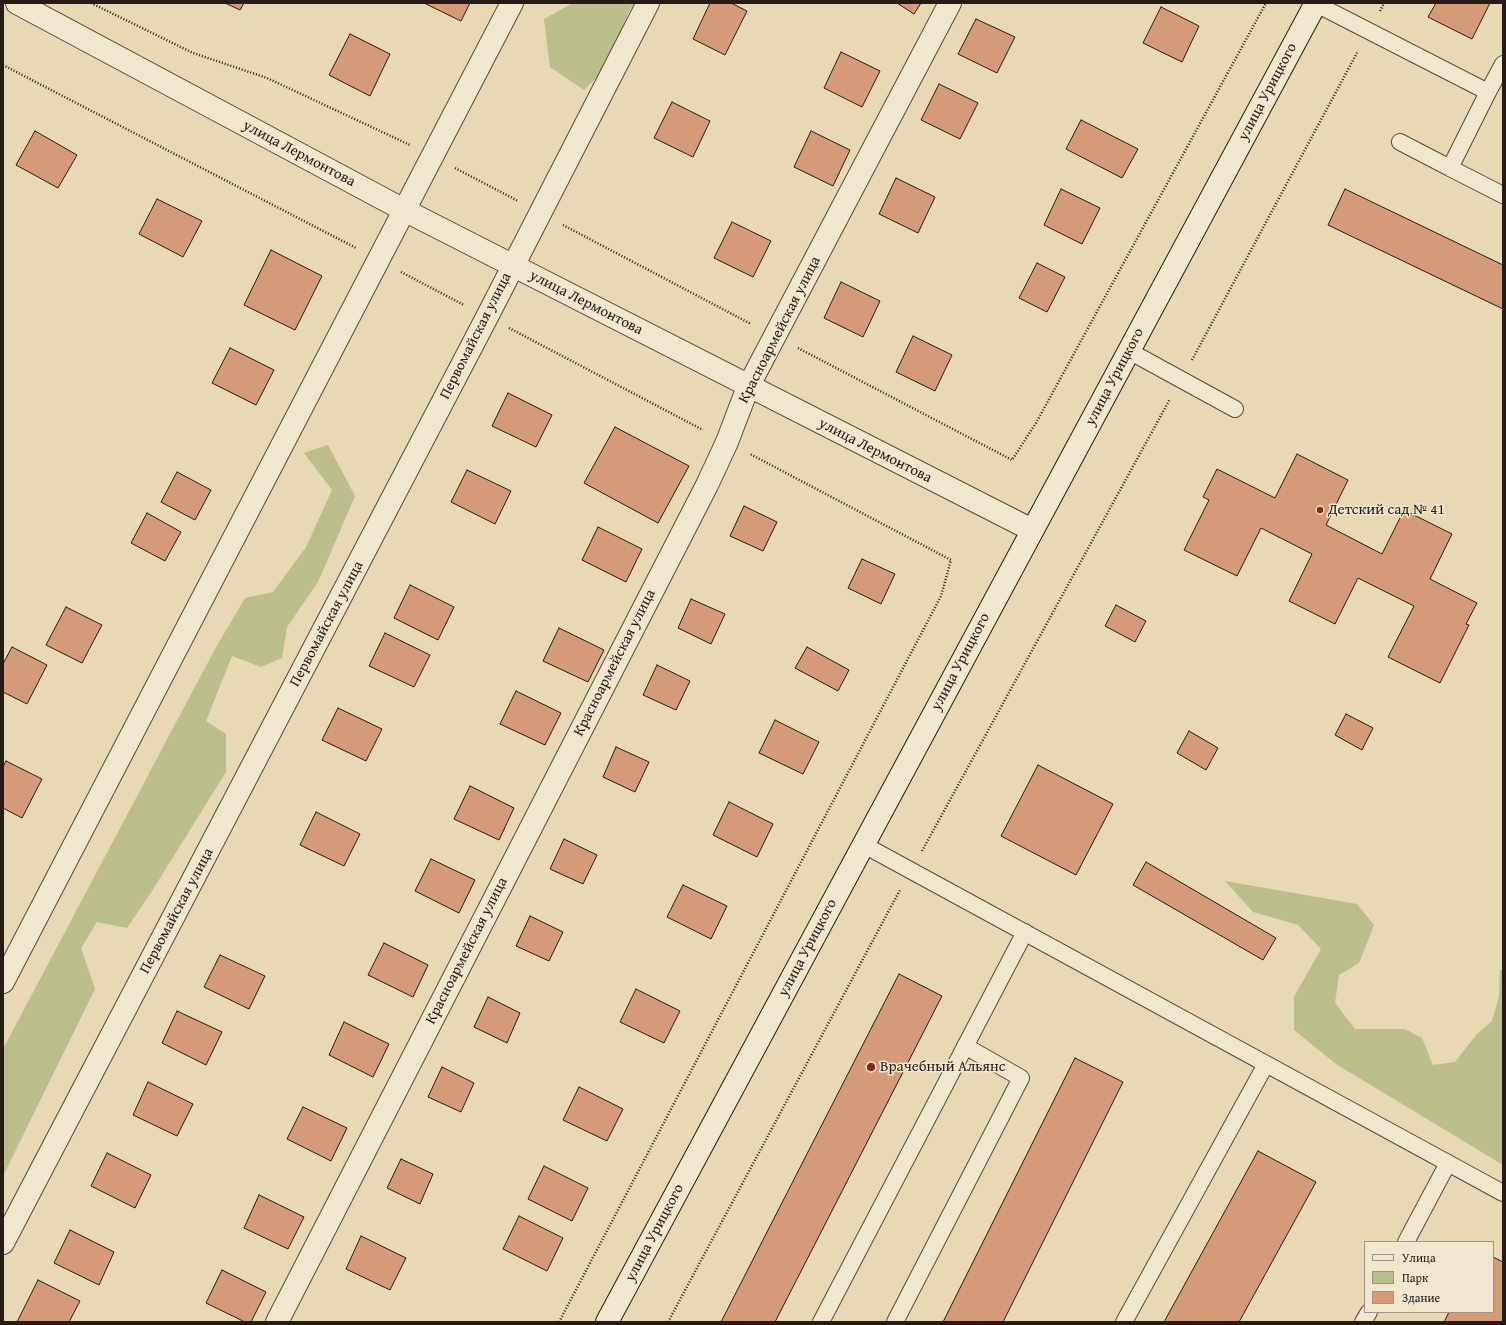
<!DOCTYPE html>
<html>
<head>
<meta charset="utf-8">
<style>
	body { margin:0 }
	#map { position:relative; width:1506px; height:1325px; overflow:hidden; background:#e9d8b4; font-family:"Gentium Book Plus",serif }
	canvas { display:block }
	.frame { position:absolute; inset:0; border:4px solid #271b15; pointer-events:none }
	.legend { position:absolute; left:1364px; top:1241px; width:130px; height:72px; box-sizing:border-box; background:#f1e6ce; border:1px solid #a09584; margin:0; padding:5px 7px; list-style:none; font-size:12px; color:#271b15 }
	.legend li { display:flex; align-items:center; gap:8px; height:20px }
	.legend b { width:20px; border:1px solid #a09584 }
</style>
</head>
<body>
<div id="map">
<canvas width="1506" height="1325"></canvas>
<div class="frame"></div>
<ul class="legend">
<li><b style="height:5px;background:#f1e6ce"></b>Улица</li>
<li><b style="height:11px;background:#bbbd8a"></b>Парк</li>
<li><b style="height:11px;background:#d59b78"></b>Здание</li>
</ul>
</div>
<script>
const ctx = document.querySelector('canvas').getContext('2d');
ctx.lineJoin = 'round';
function fillPath(path, color) { ctx.fillStyle = color; ctx.fill(path, 'evenodd'); }
const toPath = rows => new Path2D(rows.map(r => 'M' + r).join(''));
function stroke(path, color, width, dash) { ctx.strokeStyle = color; ctx.lineWidth = width; ctx.lineCap = dash ? 'butt' : 'round'; ctx.setLineDash(dash || []); ctx.stroke(path); }
function label(font, color, halo, rows, align = 'center') {
  ctx.font = font + ' "Gentium Book Plus",serif'; ctx.lineWidth = 3; ctx.setLineDash([]); ctx.textBaseline = 'middle'; ctx.strokeStyle = halo; ctx.fillStyle = color; for (const [text, x, y, turn = 0] of rows) {
    ctx.save(); ctx.translate(x, y); ctx.rotate((+turn || 0) * Math.PI / 180); ctx.textAlign = isNaN(turn) ? turn : align; if (halo) ctx.strokeText(text, 0, 0); ctx.fillText(text, 0, 0); ctx.restore();
  }
}
const green = toPath([
	[573,3,634,3,629,11,605,69,584,90,550,67,544,19],
	[328,445,355,496,318,582,287,627,282,658,261,667,232,656,206,721,226,734,226,772,152,891,127,928,97,922,81,948,95,989,3,1176,3,1049,215,649,245,598,273,592,306,547,332,490,304,453],
	[1225,881,1357,904,1374,925,1359,963,1339,975,1335,1003,1355,1029,1405,1029,1422,1038,1433,1065,1455,1062,1476,1035,1492,1021,1499,996,1500,969,1503,971,1503,1165,1336,1064,1294,1030,1294,997,1321,949,1298,925,1253,912]
]);
const building = toPath([
	[225,3,244,3,240,10,225,3],
	[424,3,470,3,461,21,424,3],
	[710,3,731,3,747,11,725,55,693,39,710,3],
	[897,3,921,3,914,14,897,3],
	[1436,3,1490,3,1472,39,1428,17,1436,3],
	[1161,7,1199,26,1182,62,1143,43,1161,7],
	[976,19,1015,37,997,73,958,54,976,19],
	[350,34,390,54,370,96,329,75,350,34],
	[841,52,880,71,862,107,824,88,841,52],
	[939,84,978,103,960,139,921,120,939,84],
	[672,102,710,121,693,157,654,138,672,102],
	[1081,120,1138,149,1122,178,1066,149,1081,120],
	[35,131,77,155,58,188,16,165,35,131],
	[811,131,850,150,833,186,794,167,811,131],
	[896,178,935,197,918,233,879,214,896,178],
	[1061,189,1100,208,1082,244,1044,225,1061,189],
	[1345,189,1503,265,1503,309,1328,225,1345,189],
	[157,199,202,221,183,257,139,234,157,199],
	[732,222,771,241,753,277,714,258,732,222],
	[271,250,322,276,295,330,244,305,271,250],
	[1037,263,1065,277,1047,312,1019,298,1037,263],
	[841,282,880,301,863,337,824,318,841,282],
	[913,336,952,355,935,391,896,372,913,336],
	[230,348,274,370,256,405,212,383,230,348],
	[508,393,552,415,536,447,492,426,508,393],
	[615,427,689,466,658,523,584,483,615,427],
	[1297,454,1348,480,1326,525,1382,554,1404,510,1452,534,1430,579,1477,603,1466,624,1469,625,1440,683,1388,657,1414,606,1358,578,1335,624,1289,601,1312,554,1261,528,1237,576,1184,550,1209,500,1203,497,1217,469,1275,498,1297,454],
	[467,470,511,491,495,524,451,502,467,470],
	[177,472,211,490,195,520,161,502,177,472],
	[744,506,777,522,763,551,730,536,744,506],
	[147,513,181,532,165,561,131,543,147,513],
	[598,527,642,549,626,582,582,560,598,527],
	[862,559,895,574,881,604,848,588,862,559],
	[410,585,454,607,438,640,394,618,410,585],
	[691,599,725,614,711,644,678,628,691,599],
	[1116,605,1146,621,1135,642,1105,626,1116,605],
	[66,607,102,625,82,663,46,645,66,607],
	[559,628,604,650,588,682,543,661,559,628],
	[385,633,430,655,414,687,369,666,385,633],
	[12,647,47,665,27,704,3,692,3,664,12,647],
	[807,647,849,670,838,691,795,668,807,647],
	[657,665,690,681,676,710,643,695,657,665],
	[516,691,561,713,545,745,500,724,516,691],
	[338,708,382,729,366,761,322,740,338,708],
	[1346,714,1373,728,1362,750,1335,735,1346,714],
	[775,720,819,742,803,774,759,753,775,720],
	[1189,731,1218,748,1206,770,1177,753,1189,731],
	[616,747,649,762,635,792,603,777,616,747],
	[6,761,42,779,22,818,3,808,3,767,6,761],
	[1038,765,1113,804,1076,875,1001,836,1038,765],
	[470,786,514,808,499,840,454,819,470,786],
	[729,802,773,824,757,857,713,835,729,802],
	[316,812,360,834,344,866,300,845,316,812],
	[564,839,597,855,583,884,550,869,564,839],
	[431,859,475,880,459,913,415,891,431,859],
	[1146,862,1276,938,1263,960,1133,885,1146,862],
	[683,885,727,906,711,939,667,917,683,885],
	[530,916,563,932,549,961,516,946,530,916],
	[384,943,428,965,413,997,368,975,384,943],
	[220,955,265,976,249,1009,204,987,220,955],
	[899,974,942,996,775,1322,721,1322,899,974],
	[636,989,680,1011,664,1043,620,1022,636,989],
	[488,997,520,1013,507,1043,474,1027,488,997],
	[177,1011,222,1032,206,1065,162,1043,177,1011],
	[344,1022,389,1044,373,1077,329,1055,344,1022],
	[1075,1058,1123,1082,1003,1322,943,1322,1075,1058],
	[442,1067,474,1083,461,1112,428,1097,442,1067],
	[148,1082,193,1104,177,1136,133,1115,148,1082],
	[579,1087,623,1109,607,1141,563,1120,579,1087],
	[303,1107,347,1128,331,1161,287,1139,303,1107],
	[1258,1151,1316,1182,1239,1322,1164,1322,1258,1151],
	[107,1153,151,1175,135,1208,91,1186,107,1153],
	[401,1159,433,1174,420,1204,387,1188,401,1159],
	[544,1166,588,1188,572,1221,528,1199,544,1166],
	[259,1195,304,1217,288,1249,244,1228,259,1195],
	[519,1216,563,1238,547,1271,503,1249,519,1216],
	[70,1230,114,1252,99,1285,54,1263,70,1230],
	[361,1236,406,1258,390,1290,346,1269,361,1236],
	[1493,1257,1503,1262,1503,1322,1444,1322,1449,1312,1493,1312,1493,1257],
	[222,1270,266,1292,251,1322,245,1322,206,1303,222,1270],
	[38,1280,80,1301,69,1322,17,1322,38,1280]
]);
const path = toPath([
	[91,3,193,53,267,78,410,145],
	[1380,11,1384,3],
	[3,65,356,248],
	[455,168,518,201],
	[563,225,751,324],
	[401,272,464,305],
	[509,328,703,430],
	[798,348,1012,460,1036,423,1266,3],
	[1192,360,1358,51],
	[922,851,1170,399],
	[559,1322,941,596,951,560,750,454],
	[668,1322,900,890]
]);
const lane = toPath([
	[1316,4,1488,92,1503,64],
	[1488,92,1450,168,1503,195],
	[1400,142,1450,168],
	[1129,351,1235,409],
	[864,845,1503,1193],
	[1406,1242,1448,1163],
	[821,1322,1025,932],
	[895,1322,1021,1078,965,1046],
	[1124,1322,1266,1064],
	[1363,1322,1369,1312]
]);
const street = toPath([
	[17,3,404,210,1032,530],
	[3,982,512,3],
	[3,1243,487,317,648,3],
	[277,1322,707,485,727,442,748,387,950,3]
]);
const secondary = toPath([
	[607,1322,1316,3]
]);
const markers = [
	[1320,510,4,"#8f2418"],
	[871,1067,5,"#8f2418"]
];
const streetNames = [
	["улица Урицкого",1268,92,-62],
	["улица Лермонтова",299,154,28],
	["улица Лермонтова",586,303,27],
	["Красноармейская улица",780,330,-63],
	["Первомайская улица",476,336,-63],
	["улица Урицкого",1115,377,-62],
	["улица Лермонтова",875,451,27],
	["Первомайская улица",327,624,-62],
	["улица Урицкого",961,662,-62],
	["Красноармейская улица",615,663,-63],
	["Первомайская улица",177,911,-62],
	["улица Урицкого",808,948,-62],
	["Красноармейская улица",467,951,-63],
	["улица Урицкого",655,1233,-62]
];
const poiNames = [
	["Детский сад № 41",1328,510],
	["Врачебный Альянс",880,1067]
];
fillPath(green, '#bbbd8a');
fillPath(building, '#d59b78');
stroke(building, '#271b15', 1);
stroke(lane, '#584a3d', 18);
stroke(street, '#584a3d', 24);
stroke(secondary, '#271b15', 24);
stroke(path, '#271b15', 2.5, [1, 2]);
stroke(lane, '#f1e6ce', 16);
stroke(street, '#f1e6ce', 22);
stroke(secondary, '#f1e6ce', 22);
for (const [x, y, r, color] of markers) { const dot = new Path2D(); dot.arc(x, y, r, 0, 2 * Math.PI); ctx.fillStyle = color; ctx.fill(dot); stroke(dot, '#f1e6ce', 1.5); }
label('15px', '#271b15', '#f1e6ce', streetNames);
label('15px', '#271b15', '#f1e6ce', poiNames, 'left');
</script>
</body>
</html>
